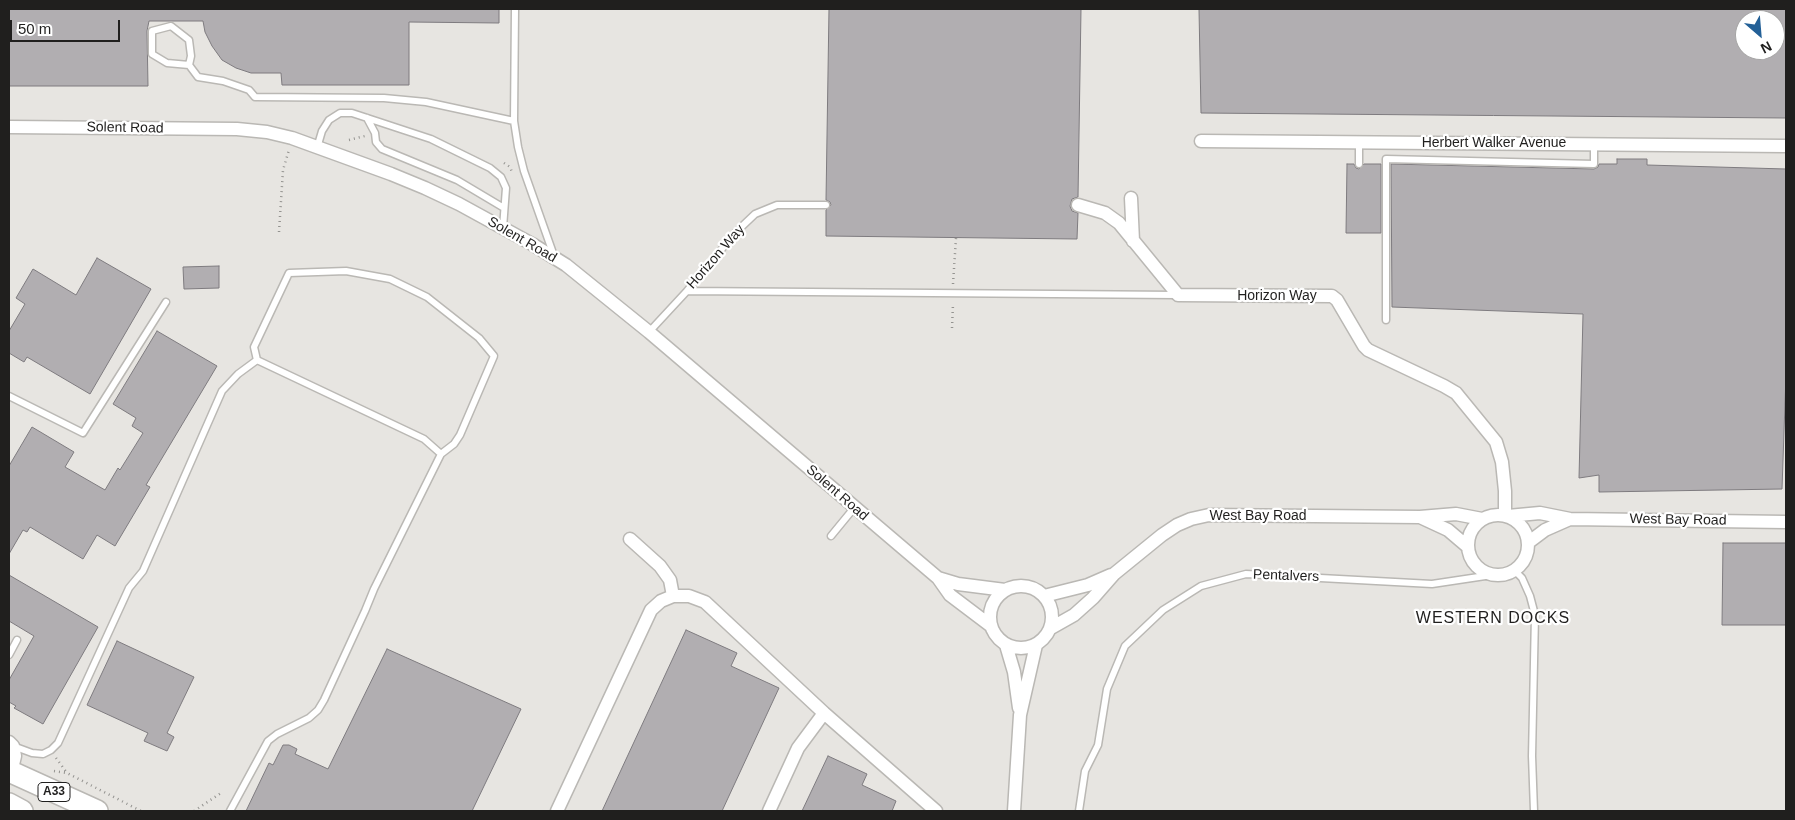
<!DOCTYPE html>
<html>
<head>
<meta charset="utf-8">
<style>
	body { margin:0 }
	#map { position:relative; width:1795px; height:820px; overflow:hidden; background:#e7e5e1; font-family:Helvetica,sans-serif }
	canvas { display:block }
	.frame { position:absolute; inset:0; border:10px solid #201f1e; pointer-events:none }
	.north { position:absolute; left:1735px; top:10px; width:50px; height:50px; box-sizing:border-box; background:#fff; border:1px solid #a6a5a5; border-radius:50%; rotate:153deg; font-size:14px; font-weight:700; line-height:20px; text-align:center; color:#201f1e }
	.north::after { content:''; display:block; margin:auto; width:18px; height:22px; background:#236097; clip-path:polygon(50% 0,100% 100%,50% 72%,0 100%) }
	.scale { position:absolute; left:10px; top:20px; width:110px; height:22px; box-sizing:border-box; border:2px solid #201f1e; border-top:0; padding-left:6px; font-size:15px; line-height:18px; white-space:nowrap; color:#201f1e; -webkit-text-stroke:4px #fff; paint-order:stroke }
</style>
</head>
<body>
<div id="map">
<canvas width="1795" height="820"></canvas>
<div class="frame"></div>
<div class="north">N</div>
<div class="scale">50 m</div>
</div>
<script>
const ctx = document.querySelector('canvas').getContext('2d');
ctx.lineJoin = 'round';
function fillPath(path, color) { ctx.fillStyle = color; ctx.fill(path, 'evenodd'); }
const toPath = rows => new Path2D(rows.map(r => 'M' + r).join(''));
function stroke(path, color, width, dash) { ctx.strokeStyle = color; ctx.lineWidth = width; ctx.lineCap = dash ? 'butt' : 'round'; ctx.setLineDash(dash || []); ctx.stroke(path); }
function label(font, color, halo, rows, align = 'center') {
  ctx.font = font + ' Helvetica,sans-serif'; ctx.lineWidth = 4.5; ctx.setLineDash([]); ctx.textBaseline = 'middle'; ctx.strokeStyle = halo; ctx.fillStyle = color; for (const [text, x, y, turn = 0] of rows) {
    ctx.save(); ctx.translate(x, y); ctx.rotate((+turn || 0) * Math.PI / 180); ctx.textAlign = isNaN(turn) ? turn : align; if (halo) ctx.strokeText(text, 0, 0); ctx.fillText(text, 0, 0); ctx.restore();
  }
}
const building = toPath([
	[9,9,499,9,499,23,409,22,409,85,282,85,281,73,251,73,236,68,222,60,212,46,205,32,203,21,149,21,147,31,148,86,9,86,9,9],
	[829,9,1081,9,1078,197,1072,199,1070,206,1072,211,1078,213,1077,239,826,236,826,210,831,205,830,202,826,200,829,9],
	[1199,9,1786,9,1786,118,1201,113,1199,9],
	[1745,20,1775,20,1775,50,1745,50,1745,20],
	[1617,159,1647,159,1647,165,1786,169,1786,375,1782,489,1599,492,1599,475,1579,478,1583,314,1392,307,1391,164,1594,169,1598,167,1599,164,1617,164,1617,159],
	[1347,164,1354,164,1356,168,1359,169,1364,164,1381,164,1381,233,1346,233,1347,164],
	[97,258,151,289,90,394,27,357,24,362,9,353,9,331,25,304,16,298,33,269,76,295,97,258],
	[219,266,219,288,184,289,183,267,219,266],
	[157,331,217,366,146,485,150,487,115,546,97,535,83,559,30,527,27,532,23,530,9,554,9,466,32,427,74,452,65,467,105,490,118,468,120,470,143,433,132,426,136,418,113,404,157,331],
	[1723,543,1786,543,1786,625,1722,625,1723,543],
	[9,575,98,627,43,724,14,708,16,706,9,702,9,680,34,636,9,621,9,575],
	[686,630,737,653,731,666,779,688,722,811,602,811,686,630],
	[117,641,194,677,167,733,174,737,167,751,144,741,148,733,87,705,117,641],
	[387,649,521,709,472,811,246,811,269,763,273,765,283,745,289,745,297,749,295,754,328,769,387,649],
	[828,756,867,774,862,785,896,801,892,811,802,811,828,756]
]);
const path = toPath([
	[349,140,365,136],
	[504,163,510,167,512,172],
	[279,232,283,170,289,150],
	[953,284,956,238],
	[952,328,953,304],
	[56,758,67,773],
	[54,771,67,773,141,811],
	[194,811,221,793]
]);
const service = toPath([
	[515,9,514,121,518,147,524,171,554,256],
	[189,65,191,56,189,40,171,26,152,31,152,54,167,63,189,65,198,77,223,81,249,90,255,97,384,98,426,102,514,121],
	[367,118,375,133,376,142,382,149,457,180,504,208],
	[1359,143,1359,164],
	[317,148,322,131,329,120,340,113,352,113,431,139,490,168,501,177,506,188,503,228],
	[687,291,1177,295],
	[1386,320,1386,159,1594,164,1594,144],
	[649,332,687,291,735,233,755,214,777,205,826,205],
	[257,360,424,439,441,454],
	[9,396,83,433,166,302],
	[831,536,854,508],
	[1515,571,1522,578,1530,596,1535,615,1532,756,1534,811],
	[9,655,17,640],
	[13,746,32,753,43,754,51,750,58,743,129,588,143,571,222,391,238,374,257,360],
	[230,811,268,741,277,734,309,718,318,710,324,700,365,611,374,589,441,454,454,444,460,435,494,356,479,338,427,297,390,279,346,271,289,273,254,347,257,360],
	[1079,811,1085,771,1098,745,1107,689,1125,646,1163,610,1201,586,1246,574,1432,584,1492,575]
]);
const minor = toPath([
	[9,127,237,129,267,132,292,138,391,174,425,188,459,204,532,244,566,265,649,332,938,578,950,595,991,626],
	[1201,141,1786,146],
	[1131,198,1133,241],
	[1078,205,1105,213,1119,223,1178,295,1332,296,1337,300,1364,346,1368,350,1444,386,1456,393,1496,442,1502,462,1505,491,1505,515],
	'1468 545a30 30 0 1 1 60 0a30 30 0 1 1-60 0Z',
	[1508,516,1540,513,1570,519,1786,522],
	[1420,517,1448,530,1468,547],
	[630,539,660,566,670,580,673,596],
	[1529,542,1545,530,1570,519],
	[938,578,958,584,1005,590],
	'990 617a31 31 0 1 1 62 0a31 31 0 1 1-62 0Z',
	[1044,596,1088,585,1111,575],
	[1051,628,1074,615,1093,598,1114,574,1162,535,1177,525,1191,519,1209,515,1420,517,1456,514,1482,519],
	[1006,645,1014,672,1019,708],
	[9,742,13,746,15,756,10,777],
	[557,811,651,610,661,601,673,596,689,596,705,602,824,713,936,811],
	[769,811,798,748,824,713],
	[1014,811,1020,715,1036,645]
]);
const trunk = toPath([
	[9,771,97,811],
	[9,804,22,811]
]);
const shields = [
	[54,792,32]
];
const shieldNames = [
	["A33",54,792]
];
const streetNames = [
	["Solent Road",125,128,1],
	["Herbert Walker Avenue",1494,143],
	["Solent Road",522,240,30],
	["Horizon Way",716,257,-49],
	["Horizon Way",1277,296],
	["Solent Road",837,493,41],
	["West Bay Road",1258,516],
	["West Bay Road",1678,520,1],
	["Pentalvers",1286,576,2]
];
const quarterNames = [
	["WESTERN DOCKS",1493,619]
];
fillPath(building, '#b1aeb1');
stroke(building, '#7e7b7f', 1);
stroke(service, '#bab8b4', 9);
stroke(minor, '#bab8b4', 15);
stroke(trunk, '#bab8b4', 24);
stroke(path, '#949390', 2.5, [1, 4]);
stroke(service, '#fff', 6);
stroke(minor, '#fff', 12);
stroke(trunk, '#fff', 21);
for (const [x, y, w] of shields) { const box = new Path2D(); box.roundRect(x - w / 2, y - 9.5, w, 19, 4); ctx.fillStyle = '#fff'; ctx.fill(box); stroke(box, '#201f1e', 1); }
label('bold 12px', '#201f1e', null, shieldNames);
label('14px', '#201f1e', '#fff', streetNames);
ctx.letterSpacing = '1px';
label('16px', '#201f1e', '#fff', quarterNames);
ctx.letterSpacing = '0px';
</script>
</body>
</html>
